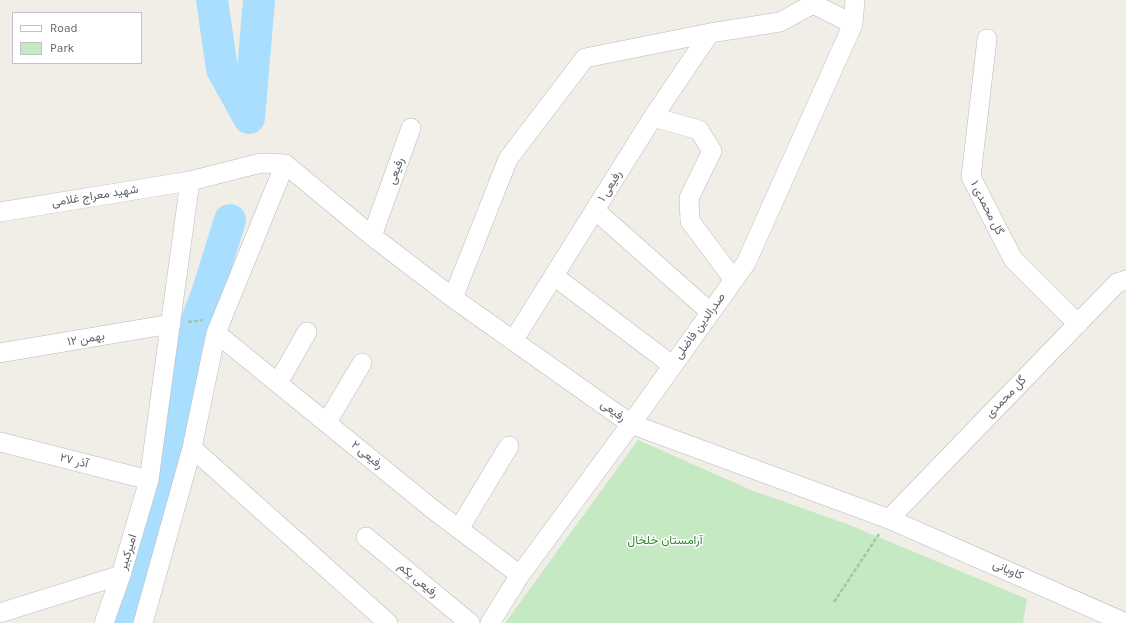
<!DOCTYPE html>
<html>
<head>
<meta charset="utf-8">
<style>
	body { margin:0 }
	#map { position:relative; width:1126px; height:623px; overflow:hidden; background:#f1eee7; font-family:Karla,sans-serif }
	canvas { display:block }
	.legend { position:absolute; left:12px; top:12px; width:130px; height:52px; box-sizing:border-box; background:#fff; border:1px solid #bfc1c3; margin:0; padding:5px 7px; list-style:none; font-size:12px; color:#5e6368 }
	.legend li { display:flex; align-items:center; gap:8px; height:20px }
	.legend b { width:20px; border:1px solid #bfc1c3 }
</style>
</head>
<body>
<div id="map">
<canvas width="1126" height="623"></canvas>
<ul class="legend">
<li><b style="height:5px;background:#fff"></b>Road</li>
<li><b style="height:11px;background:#c5e9c3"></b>Park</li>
</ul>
</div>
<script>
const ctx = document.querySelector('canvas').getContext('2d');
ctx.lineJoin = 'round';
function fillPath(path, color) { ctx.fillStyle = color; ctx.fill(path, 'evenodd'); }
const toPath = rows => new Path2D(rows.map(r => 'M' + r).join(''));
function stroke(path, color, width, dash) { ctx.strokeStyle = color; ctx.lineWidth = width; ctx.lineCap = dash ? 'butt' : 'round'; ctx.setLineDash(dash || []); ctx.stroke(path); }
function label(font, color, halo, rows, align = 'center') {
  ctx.font = font + ' Karla,Vazirmatn,sans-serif'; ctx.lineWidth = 3; ctx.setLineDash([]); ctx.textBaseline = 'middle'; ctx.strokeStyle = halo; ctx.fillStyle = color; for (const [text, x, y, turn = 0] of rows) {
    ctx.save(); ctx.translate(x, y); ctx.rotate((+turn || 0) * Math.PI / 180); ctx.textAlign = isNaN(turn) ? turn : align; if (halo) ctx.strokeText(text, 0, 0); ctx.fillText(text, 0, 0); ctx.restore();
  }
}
const green = toPath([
	[638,440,751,490,847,524,1027,599,1023,623,505,623]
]);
const river = toPath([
	[212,0,222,69,249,118],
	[249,118,259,0],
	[122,623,170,457,186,348,207,294,230,220]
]);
const path = toPath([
	[188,322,203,320],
	[834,602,879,534]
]);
const minor = toPath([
	[987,39,971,177,1013,259,1078,324],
	[653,117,699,130,712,151,689,198,690,221,734,280],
	[285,164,372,236,453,298,631,424,889,519,1126,623],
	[595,210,710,312],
	[0,212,190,181],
	[372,236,411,128],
	[554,276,672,365],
	[453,298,508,159,585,58,710,33,780,22,813,4,853,24],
	[216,333,435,511,520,575],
	[513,341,653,117,710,33],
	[0,353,171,324],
	[278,383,307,332],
	[327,422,362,363],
	[0,442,149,480],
	[192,448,388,623],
	[889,519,1117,283,1126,280],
	[459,529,509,446],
	[366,537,470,623],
	[0,613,121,575],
	[104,623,121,575,149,480,190,181,261,163,285,164],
	[143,623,192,448,216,333,285,164],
	[490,623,520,575,631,424,746,263,853,24,855,0]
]);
const streetNames = [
	["رفیعی",396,171,-70],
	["رفیعی ۱",610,186,-58],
	["شهید معراج غلامی",95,196,-9],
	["گل محمدی ۱",987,208,63],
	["صدرالدین فاضلی",700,326,-54],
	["۱۲ بهمن",86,339,-10],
	["گل محمدی",1006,397,-46],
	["رفیعی",613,411,35],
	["رفیعی ۲",367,455,39],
	["۲۷ آذر",74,461,14],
	["امیرکبیر",128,552,-73],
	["کاویانی",1008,570,24],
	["رفیعی یکم",418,580,39]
];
const parkNames = [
	["آرامستان خلخال",665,541]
];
fillPath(green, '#c5e9c3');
stroke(river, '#a9deff', 32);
stroke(minor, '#b7babe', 20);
stroke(path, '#9bcaa6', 2.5, [4, 2]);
stroke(minor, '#fff', 19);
label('12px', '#5e6368', '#fff', streetNames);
label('12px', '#328331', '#fff', parkNames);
</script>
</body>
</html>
